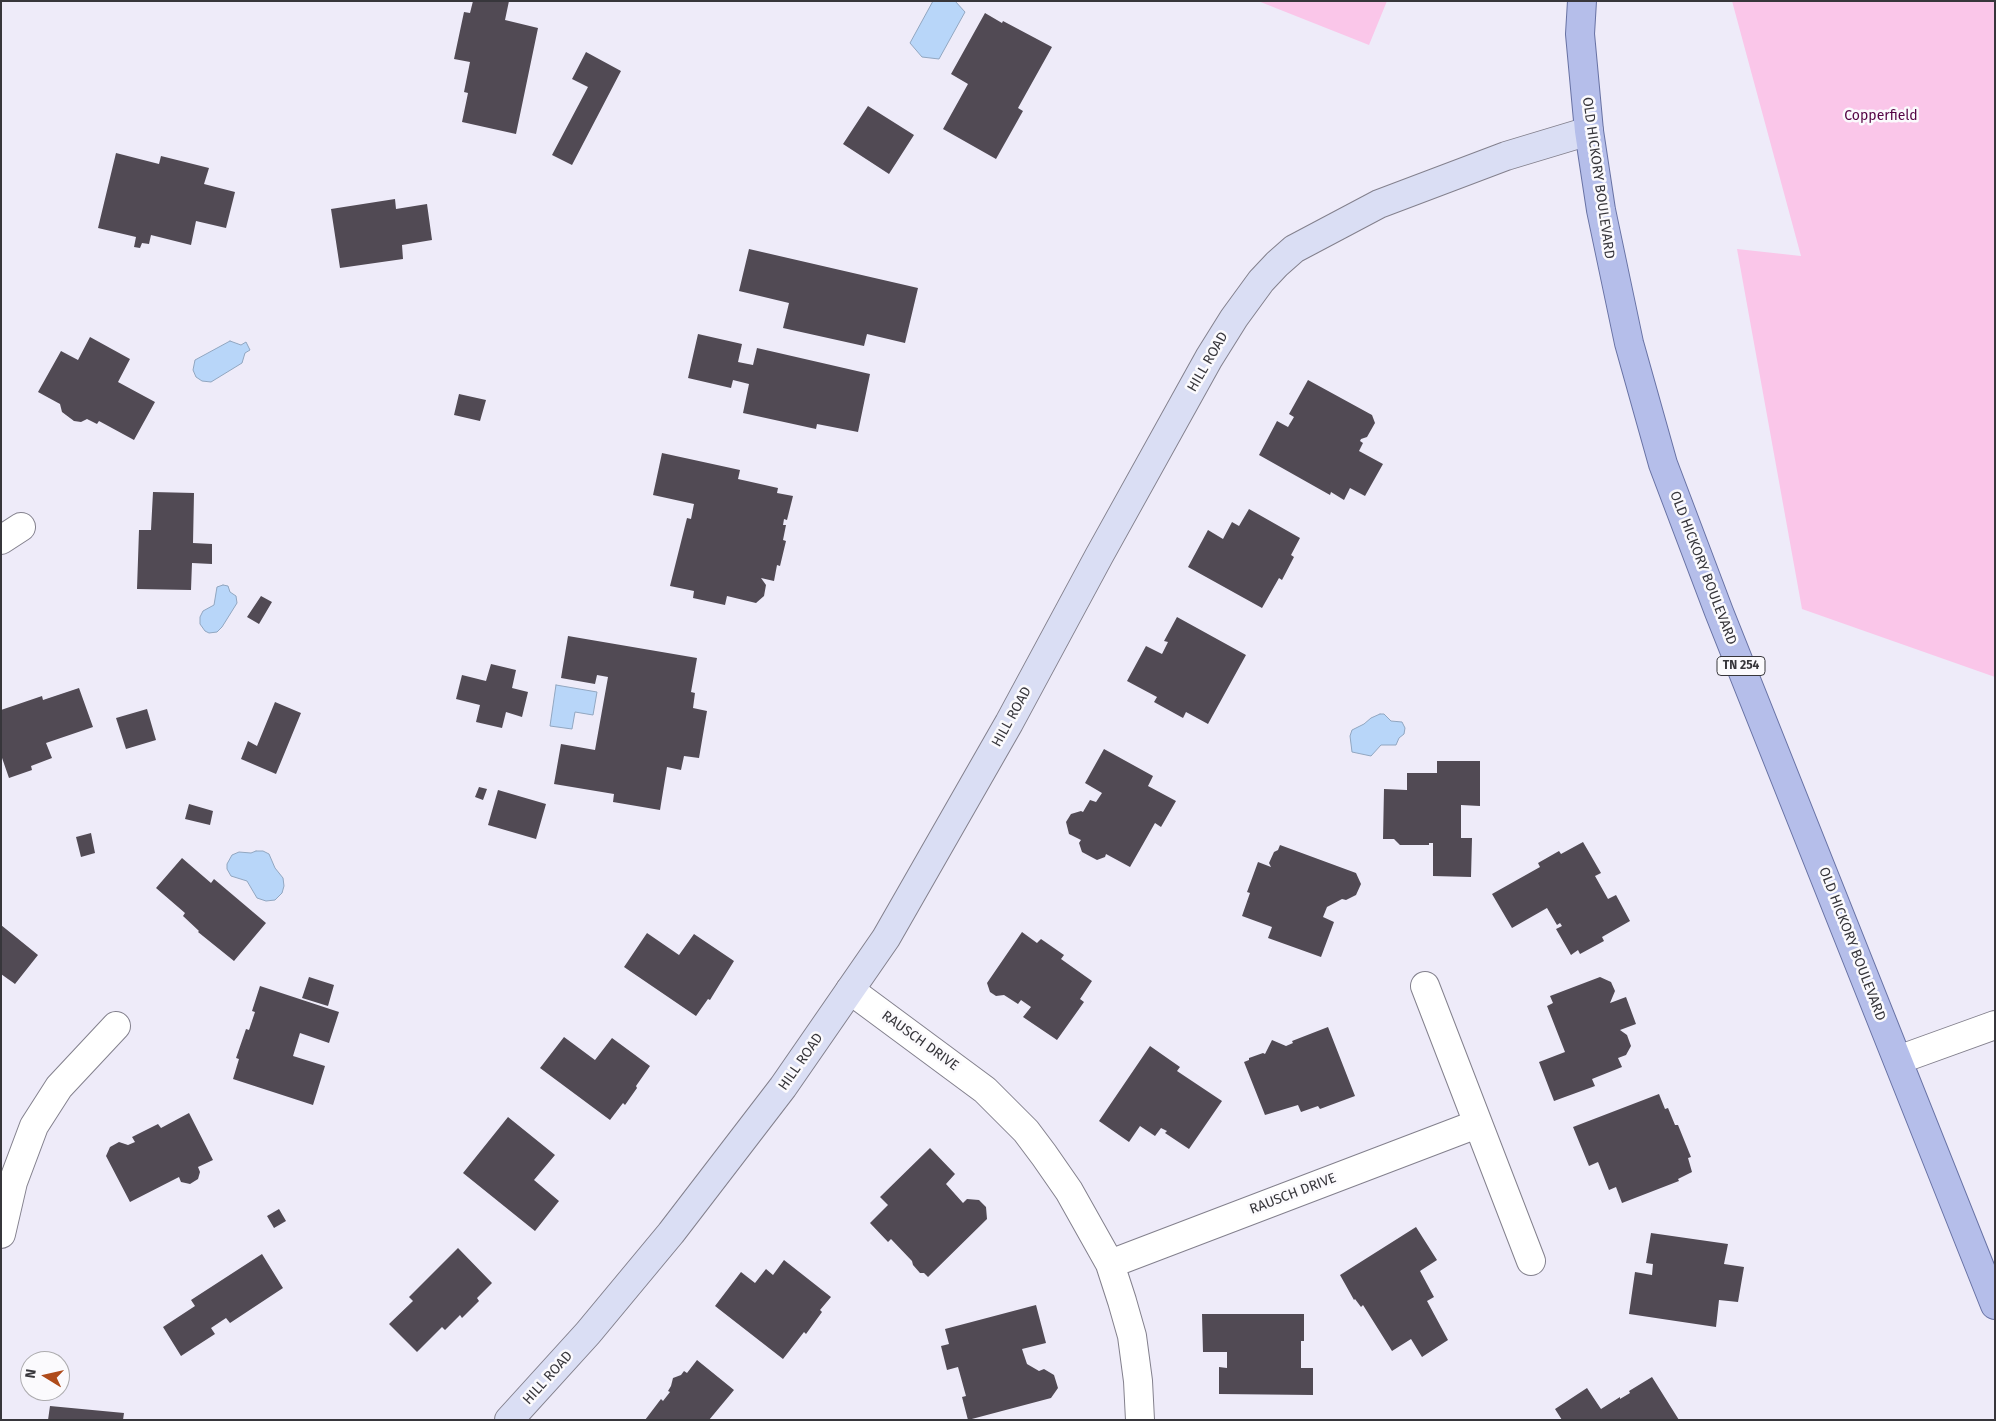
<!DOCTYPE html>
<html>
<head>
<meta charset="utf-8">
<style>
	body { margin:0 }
	#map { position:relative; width:1996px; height:1421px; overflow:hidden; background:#eeebf9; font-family:"Fira Sans",sans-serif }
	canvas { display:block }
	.frame { position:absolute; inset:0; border:2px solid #37363b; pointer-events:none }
	.north { position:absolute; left:20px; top:1351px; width:50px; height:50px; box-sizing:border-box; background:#fbfafd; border:1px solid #adacaf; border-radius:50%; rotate:279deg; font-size:14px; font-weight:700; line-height:20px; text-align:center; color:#37363b }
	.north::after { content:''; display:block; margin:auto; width:18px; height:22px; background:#af4b1b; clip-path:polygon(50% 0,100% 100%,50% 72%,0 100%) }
</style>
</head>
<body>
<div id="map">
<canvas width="1996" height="1421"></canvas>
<div class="frame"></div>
<div class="north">N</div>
</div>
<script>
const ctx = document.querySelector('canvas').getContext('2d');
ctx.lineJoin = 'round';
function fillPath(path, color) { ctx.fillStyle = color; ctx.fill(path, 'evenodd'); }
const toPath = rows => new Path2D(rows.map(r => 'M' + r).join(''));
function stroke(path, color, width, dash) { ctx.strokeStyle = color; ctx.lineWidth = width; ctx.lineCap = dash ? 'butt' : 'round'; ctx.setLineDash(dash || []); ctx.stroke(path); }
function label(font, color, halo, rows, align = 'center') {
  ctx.font = font + ' "Fira Sans",sans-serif'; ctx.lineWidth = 5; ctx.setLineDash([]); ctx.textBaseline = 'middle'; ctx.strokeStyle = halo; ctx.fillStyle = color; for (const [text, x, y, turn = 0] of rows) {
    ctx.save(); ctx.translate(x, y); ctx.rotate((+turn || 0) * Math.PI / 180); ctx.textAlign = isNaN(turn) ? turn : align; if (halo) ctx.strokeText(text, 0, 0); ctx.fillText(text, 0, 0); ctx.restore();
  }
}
const green = toPath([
	[1258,1,1387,1,1369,45],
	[1732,1,1995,1,1995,677,1802,609,1737,249,1801,256]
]);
const water = toPath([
	[933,1,955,1,965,12,939,59,922,57,910,43,933,1],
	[230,341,241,345,246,342,250,350,245,353,242,363,211,382,202,381,196,377,193,370,195,360,230,341],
	[223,585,228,586,230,592,236,596,237,603,222,627,217,632,209,633,205,631,200,624,200,617,203,611,214,605,217,587,223,585],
	[556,685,597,692,593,715,575,712,572,729,550,726,556,685],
	[1380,714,1384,714,1391,721,1402,722,1405,728,1404,734,1399,738,1396,745,1381,745,1371,756,1352,752,1350,736,1352,730,1364,724,1371,718,1380,714],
	[256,851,263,851,269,854,275,868,283,878,284,886,282,893,275,900,266,901,257,898,247,881,231,876,227,869,227,864,232,855,239,852,251,853,256,851]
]);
const building = toPath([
	[473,1,509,1,505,20,538,28,516,134,462,122,468,93,464,92,470,62,454,59,464,12,470,13],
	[985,13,1002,23,1003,21,1052,47,1018,108,1023,111,996,159,943,129,968,84,951,74],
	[586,52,621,71,572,165,552,155,588,87,572,79],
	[868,106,914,135,889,174,843,144],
	[116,153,159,164,161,156,209,168,204,184,235,192,226,228,196,221,191,245,151,235,149,244,142,243,140,248,134,247,136,237,98,228],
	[395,199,396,209,427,204,432,240,402,245,403,259,340,268,331,209],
	[749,249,918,288,905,343,867,334,864,346,783,328,789,303,739,291],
	[698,334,742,344,738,362,753,365,757,348,870,374,858,432,817,424,816,429,743,413,749,384,733,380,731,388,688,378],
	[90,337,130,359,118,382,155,402,134,440,99,421,97,424,87,419,81,422,74,421,62,412,60,404,38,392,61,351,78,360],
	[1308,380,1372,415,1375,423,1367,437,1361,439,1360,441,1363,443,1359,451,1383,464,1365,496,1350,488,1344,500,1331,492,1330,495,1259,455,1277,421,1288,427,1294,417,1289,414],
	[459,394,486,400,480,421,454,415],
	[662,453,740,470,738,479,778,488,777,493,793,496,787,520,784,519,783,525,786,525,783,540,786,541,780,566,777,565,774,581,761,578,766,585,764,596,756,603,727,596,725,605,693,598,694,591,670,586,687,518,691,519,694,504,653,495],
	[153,492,194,493,193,543,212,544,212,564,192,563,191,590,137,589,139,530,151,530],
	[1249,509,1300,538,1291,555,1294,557,1282,580,1279,578,1262,608,1188,567,1208,530,1223,539,1232,522,1239,526],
	[261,596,272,602,259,624,247,617],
	[1177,617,1246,655,1208,724,1186,712,1183,718,1154,702,1157,697,1127,681,1146,646,1162,654,1168,642,1164,641],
	[568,636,697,658,691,692,695,693,693,708,707,711,699,758,684,756,681,770,667,767,660,810,613,802,614,794,554,784,561,744,595,750,608,677,597,675,595,684,561,678],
	[491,664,516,670,512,688,528,692,522,717,506,712,502,728,476,722,480,705,456,699,462,675,486,681],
	[79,688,93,727,46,743,52,758,31,766,32,770,9,778,1,755,1,710,42,696,43,700],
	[275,702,301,713,276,774,241,759,248,741,257,746],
	[147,709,156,740,126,749,116,718],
	[1104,749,1153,776,1148,786,1176,801,1161,827,1155,823,1130,867,1106,854,1105,857,1097,860,1082,852,1079,843,1081,840,1069,834,1066,822,1071,814,1081,811,1083,812,1090,800,1096,802,1102,793,1085,783],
	[1437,761,1480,761,1480,806,1461,805,1461,838,1472,838,1471,877,1433,876,1433,843,1429,843,1429,845,1400,845,1394,839,1383,839,1384,789,1407,790,1407,773,1437,773],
	[479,787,487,789,483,800,475,797],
	[498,790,546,804,536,839,488,825],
	[189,804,213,811,210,825,185,819],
	[91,833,95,853,81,857,76,837],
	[1583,842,1601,873,1595,876,1608,899,1616,895,1630,921,1602,937,1604,941,1580,954,1578,950,1571,955,1556,929,1562,926,1560,923,1557,925,1547,908,1512,928,1492,894,1540,867,1538,863,1559,851,1561,854],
	[1280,845,1356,873,1361,884,1356,895,1346,900,1342,899,1327,907,1323,917,1334,922,1321,957,1268,938,1272,927,1242,916,1250,893,1247,892,1258,862,1271,867,1269,863,1274,852,1278,850],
	[182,858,211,883,214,879,266,923,234,961,198,932,199,931,183,916,185,913,156,888],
	[1,925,38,955,15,984,1,974],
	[1022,932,1037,943,1041,939,1064,955,1061,959,1092,981,1080,999,1084,1002,1057,1040,1023,1017,1031,1007,1021,1000,1018,1004,1004,995,996,996,990,992,987,983],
	[647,933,679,955,694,934,734,961,710,1000,708,999,696,1016,624,967],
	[309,977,334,985,328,1006,302,998],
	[1600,977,1611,982,1615,991,1610,1003,1626,997,1636,1024,1620,1030,1627,1035,1631,1046,1626,1055,1618,1058,1622,1067,1592,1079,1595,1086,1554,1101,1539,1062,1565,1052,1547,1006,1553,1003,1550,996],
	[260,986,339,1012,329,1043,300,1033,293,1056,325,1066,313,1105,233,1079,239,1059,236,1058,246,1029,249,1030,255,1012,252,1011],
	[1328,1027,1355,1096,1320,1109,1318,1106,1301,1112,1298,1105,1265,1115,1244,1062,1249,1060,1249,1058,1263,1053,1265,1054,1272,1040,1286,1046,1293,1043,1292,1041],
	[564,1037,595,1060,612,1038,650,1066,636,1086,637,1088,625,1105,623,1103,610,1120,540,1068],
	[1150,1046,1180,1067,1177,1071,1222,1101,1189,1149,1165,1133,1167,1131,1161,1128,1155,1136,1140,1126,1129,1142,1099,1121],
	[1659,1094,1665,1109,1668,1108,1675,1125,1678,1125,1691,1157,1688,1158,1692,1172,1678,1179,1679,1181,1622,1203,1616,1187,1609,1190,1598,1162,1589,1166,1573,1127],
	[189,1113,213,1160,198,1167,200,1172,198,1179,190,1184,181,1182,179,1177,130,1202,106,1156,110,1147,119,1142,128,1145,135,1142,132,1137,158,1124,161,1128],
	[508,1117,555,1155,534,1180,559,1201,535,1231,463,1173],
	[930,1148,955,1174,946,1184,963,1203,967,1199,979,1200,986,1207,987,1219,928,1277,924,1273,920,1273,913,1265,912,1261,891,1239,888,1242,870,1223,888,1205,880,1197],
	[279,1209,286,1221,274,1228,267,1216],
	[1416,1227,1437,1260,1420,1271,1434,1297,1427,1301,1448,1340,1422,1357,1411,1339,1392,1351,1363,1305,1361,1307,1355,1299,1354,1300,1340,1275],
	[1651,1233,1728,1244,1724,1264,1744,1267,1738,1302,1719,1300,1716,1327,1629,1314,1635,1272,1652,1275,1653,1264,1646,1263],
	[458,1248,492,1283,477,1298,479,1301,462,1318,460,1315,445,1330,442,1327,417,1352,389,1324,413,1301,409,1297],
	[262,1254,283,1288,230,1323,226,1318,211,1328,215,1334,181,1356,163,1327,195,1306,191,1300],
	[784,1260,831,1297,820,1310,822,1312,806,1334,804,1332,783,1359,715,1306,741,1272,755,1283,766,1269,773,1275],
	[1036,1305,1046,1343,1022,1349,1027,1364,1039,1371,1044,1369,1054,1375,1058,1388,1051,1398,968,1420,962,1397,966,1396,958,1367,947,1370,941,1346,949,1344,945,1329],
	[1202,1314,1304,1314,1304,1341,1301,1341,1301,1368,1313,1368,1313,1395,1219,1394,1219,1367,1227,1368,1227,1352,1203,1352],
	[697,1360,734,1390,709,1420,645,1420,661,1399,663,1401,670,1392,668,1391,671,1386,673,1378,681,1375,684,1371,687,1373],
	[1652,1377,1679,1420,1562,1420,1555,1409,1587,1388,1601,1409,1620,1397,1620,1399,1630,1393,1629,1391],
	[50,1406,124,1413,123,1420,48,1420]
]);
const street = toPath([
	[1,540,21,527],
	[1425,986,1531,1261],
	[850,990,985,1090,1026,1131,1044,1155,1069,1191,1110,1264,1122,1301,1132,1336,1138,1381,1140,1420],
	[1898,1060,1995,1025],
	[1,1234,13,1182,34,1126,59,1087,116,1026],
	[1110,1264,1477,1124]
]);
const secondary = toPath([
	[509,1420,588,1333,671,1233,783,1087,886,938,1009,723,1099,556,1209,358,1234,318,1261,281,1277,264,1294,249,1379,204,1506,156,1589,131]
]);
const primary = toPath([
	[1582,1,1580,34,1589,131,1601,210,1629,343,1663,464,1719,612,1995,1305]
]);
const shields = [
	[1741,666,48]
];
const shieldNames = [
	["TN 254",1741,666]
];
const parkNames = [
	["Copperfield",1881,116]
];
const streetNames = [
	["OLD HICKORY BOULEVARD",1598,178,82],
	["HILL ROAD",1208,362,-60],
	["OLD HICKORY BOULEVARD",1703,568,69],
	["HILL ROAD",1012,717,-61],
	["OLD HICKORY BOULEVARD",1852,944,69],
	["RAUSCH DRIVE",920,1041,36],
	["HILL ROAD",801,1062,-55],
	["RAUSCH DRIVE",1293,1194,-21],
	["HILL ROAD",548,1378,-48]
];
fillPath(green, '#fac6e9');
fillPath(water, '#b8d6f9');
stroke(water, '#91a6c0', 1);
fillPath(building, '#514a54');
stroke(street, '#83808d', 30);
stroke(secondary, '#83808d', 30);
stroke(primary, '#6872a4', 30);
stroke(street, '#fff', 28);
stroke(secondary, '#dadef4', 28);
stroke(primary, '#b5beea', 28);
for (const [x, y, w] of shields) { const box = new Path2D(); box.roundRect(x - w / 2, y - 9.5, w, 19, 4); ctx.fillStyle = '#fbfafd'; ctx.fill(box); stroke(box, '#37363b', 1); }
label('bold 12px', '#37363b', null, shieldNames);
label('14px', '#540444', '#fbfafd', parkNames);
label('14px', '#37363b', '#fbfafd', streetNames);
</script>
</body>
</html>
